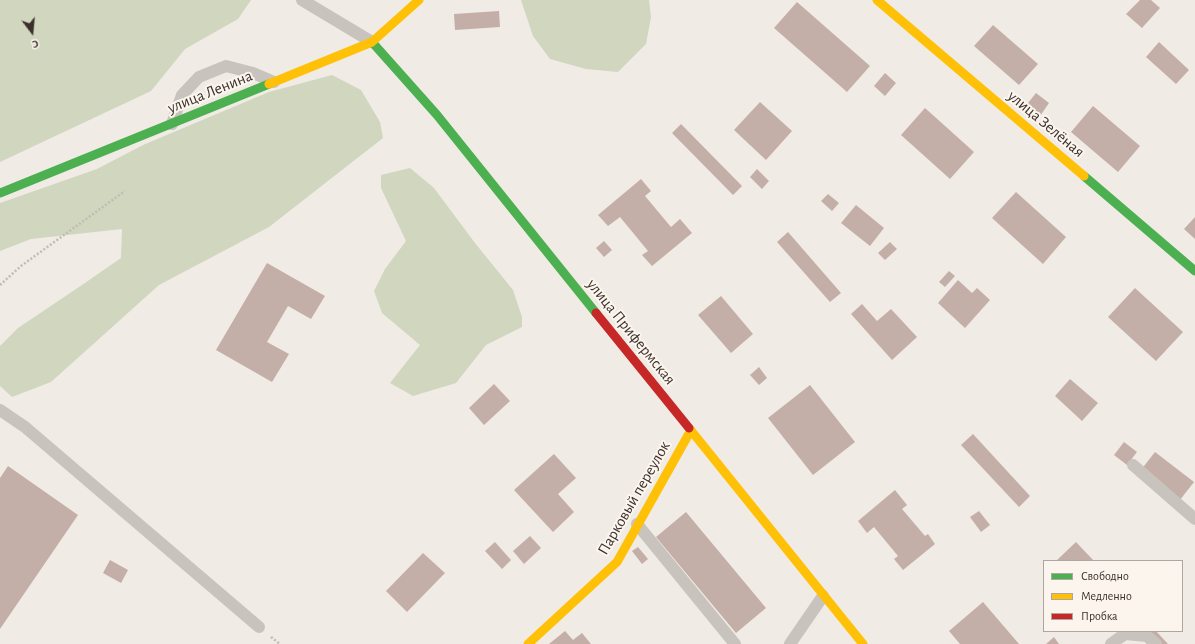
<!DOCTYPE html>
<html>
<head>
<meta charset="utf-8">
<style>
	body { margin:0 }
	#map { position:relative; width:1195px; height:644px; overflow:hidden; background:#f0ebe5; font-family:"Alegreya Sans",sans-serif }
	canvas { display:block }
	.legend { position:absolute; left:1043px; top:560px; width:140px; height:72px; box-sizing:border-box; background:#fbf5ee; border:1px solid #aea6a0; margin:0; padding:5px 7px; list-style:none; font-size:12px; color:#3b302b }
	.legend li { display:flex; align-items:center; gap:8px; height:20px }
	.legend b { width:20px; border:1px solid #aea6a0 }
	.north { position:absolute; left:12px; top:12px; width:40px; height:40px; -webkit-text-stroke:3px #fbf5ee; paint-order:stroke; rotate:164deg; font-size:11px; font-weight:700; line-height:16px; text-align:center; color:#3b302b }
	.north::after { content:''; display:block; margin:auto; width:14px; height:18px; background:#3b302b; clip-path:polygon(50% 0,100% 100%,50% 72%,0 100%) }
</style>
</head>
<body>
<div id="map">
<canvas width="1195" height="644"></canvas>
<ul class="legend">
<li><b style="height:5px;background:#4caf50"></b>Свободно</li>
<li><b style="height:5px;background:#ffc107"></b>Медленно</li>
<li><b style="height:5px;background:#c62828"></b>Пробка</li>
</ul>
<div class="north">С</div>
</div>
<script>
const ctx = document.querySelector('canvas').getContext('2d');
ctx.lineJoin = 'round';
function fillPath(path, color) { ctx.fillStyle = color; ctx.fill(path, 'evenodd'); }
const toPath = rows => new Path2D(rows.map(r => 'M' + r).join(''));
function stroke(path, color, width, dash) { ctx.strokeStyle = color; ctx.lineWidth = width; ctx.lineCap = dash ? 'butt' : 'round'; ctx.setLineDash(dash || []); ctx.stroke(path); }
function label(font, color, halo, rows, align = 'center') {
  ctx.font = font + ' "Alegreya Sans",sans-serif'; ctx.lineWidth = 4; ctx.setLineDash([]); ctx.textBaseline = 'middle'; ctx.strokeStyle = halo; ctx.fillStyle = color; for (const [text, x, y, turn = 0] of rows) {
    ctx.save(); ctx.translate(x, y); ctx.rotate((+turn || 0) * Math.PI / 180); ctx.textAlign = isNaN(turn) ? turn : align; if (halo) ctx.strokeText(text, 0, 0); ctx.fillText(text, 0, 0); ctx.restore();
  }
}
const green = toPath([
	[0,0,251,0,238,19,185,49,151,91,0,162],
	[521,0,649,0,651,17,646,44,618,72,586,69,550,59,533,36],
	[332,75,361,90,380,122,383,138,269,227,159,285,51,382,12,397,0,386,0,346,18,328,82,285,121,258,122,229,31,239,0,251,0,203,97,169,143,145,269,92],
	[410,168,434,188,475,243,513,290,522,317,522,327,486,345,456,383,413,396,390,383,420,345,382,313,374,291,385,269,406,241,381,188,381,175]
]);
const building = toPath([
	[1140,0,1151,0,1160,8,1142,28,1126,14],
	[797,2,870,66,847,92,774,28],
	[499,11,500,27,455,30,454,14],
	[993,25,1038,64,1019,85,974,46],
	[1159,42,1189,70,1176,84,1146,57],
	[885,73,896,83,885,96,874,86],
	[1036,93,1049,103,1038,119,1024,108],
	[760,102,792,131,766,160,734,130],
	[1093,106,1140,146,1118,172,1071,132],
	[925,108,974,152,950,179,901,135],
	[681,124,742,186,733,195,672,133],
	[757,169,769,181,762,189,750,177],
	[641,179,651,191,645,196,671,227,680,219,692,233,652,266,642,255,648,251,620,217,608,226,598,215],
	[1016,192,1066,237,1043,264,992,218],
	[828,194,839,203,832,211,821,201],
	[856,205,884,228,870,246,841,223],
	[1195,217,1195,239,1184,229],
	[788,232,841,293,830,302,777,242],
	[604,241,612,250,604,257,596,248],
	[890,242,897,249,885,260,878,253],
	[267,263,325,296,311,319,288,306,267,342,289,354,272,382,216,350],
	[949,271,955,276,945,287,939,282],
	[958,280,972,293,977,288,990,300,965,328,938,303],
	[1135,288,1183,332,1156,361,1108,317],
	[721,296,753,334,731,353,698,315],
	[862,304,877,321,891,309,917,337,892,360,851,314],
	[759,367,767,378,759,385,750,375],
	[1070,379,1098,403,1082,421,1055,396],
	[494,384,510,401,484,425,469,408],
	[810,385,855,442,813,475,768,418],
	[973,434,1030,496,1019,507,961,445],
	[1124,442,1137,452,1127,465,1114,455],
	[1155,452,1194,482,1176,505,1137,475],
	[554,454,576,478,558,494,574,512,553,532,514,490],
	[8,466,78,515,0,629,0,478],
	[895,490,907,505,902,509,925,536,928,534,935,544,903,570,894,559,898,556,874,527,867,533,858,521],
	[979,511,990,525,981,532,970,517],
	[686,512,766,608,736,633,656,537],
	[530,536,541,548,524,564,513,551],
	[495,542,511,560,502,569,485,551],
	[1076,542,1094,561,1056,561],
	[638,547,648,559,642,564,632,551],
	[423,553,445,573,407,612,386,591],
	[110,560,128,570,121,583,103,573],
	[983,602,1019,644,960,644,949,631],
	[565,631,573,640,582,633,591,644,549,644],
	[1136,631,1156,631,1168,644,1147,644],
	[1054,637,1059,644,1046,644]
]);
const path = toPath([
	[0,285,21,266,125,191],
	[271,637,280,644]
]);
const lane = toPath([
	[302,0,372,42],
	[172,124,182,95,199,77,226,66,253,73,274,82],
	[0,410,25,427,259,627],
	[1133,465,1195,519],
	[637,524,735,644],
	[790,644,823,596],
	[1111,644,1125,634,1147,636,1156,644]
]);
const fast = toPath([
	[372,42,437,115,596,313],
	[1084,176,1195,271],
	[0,193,269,84]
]);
const slow = toPath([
	[877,0,1084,176],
	[269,84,372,42,419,0],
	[689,428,863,644],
	[528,644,617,562,691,430]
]);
const jam = toPath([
	[596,313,689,428]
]);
const streetNames = [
	["улица Ленина",210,92,-22],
	["улица Зелёная",1046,124,40],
	["улица Прифермская",631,332,51],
	["Парковый переулок",634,498,-60]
];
fillPath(green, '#d1d6bf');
fillPath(building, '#c3afa7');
stroke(path, '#c2bbb6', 2.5, [2, 2]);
stroke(lane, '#c9c3be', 12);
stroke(fast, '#4caf50', 9);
stroke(slow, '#ffc107', 9);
stroke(jam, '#c62828', 9);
label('16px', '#3b302b', '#fbf5ee', streetNames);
</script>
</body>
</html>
